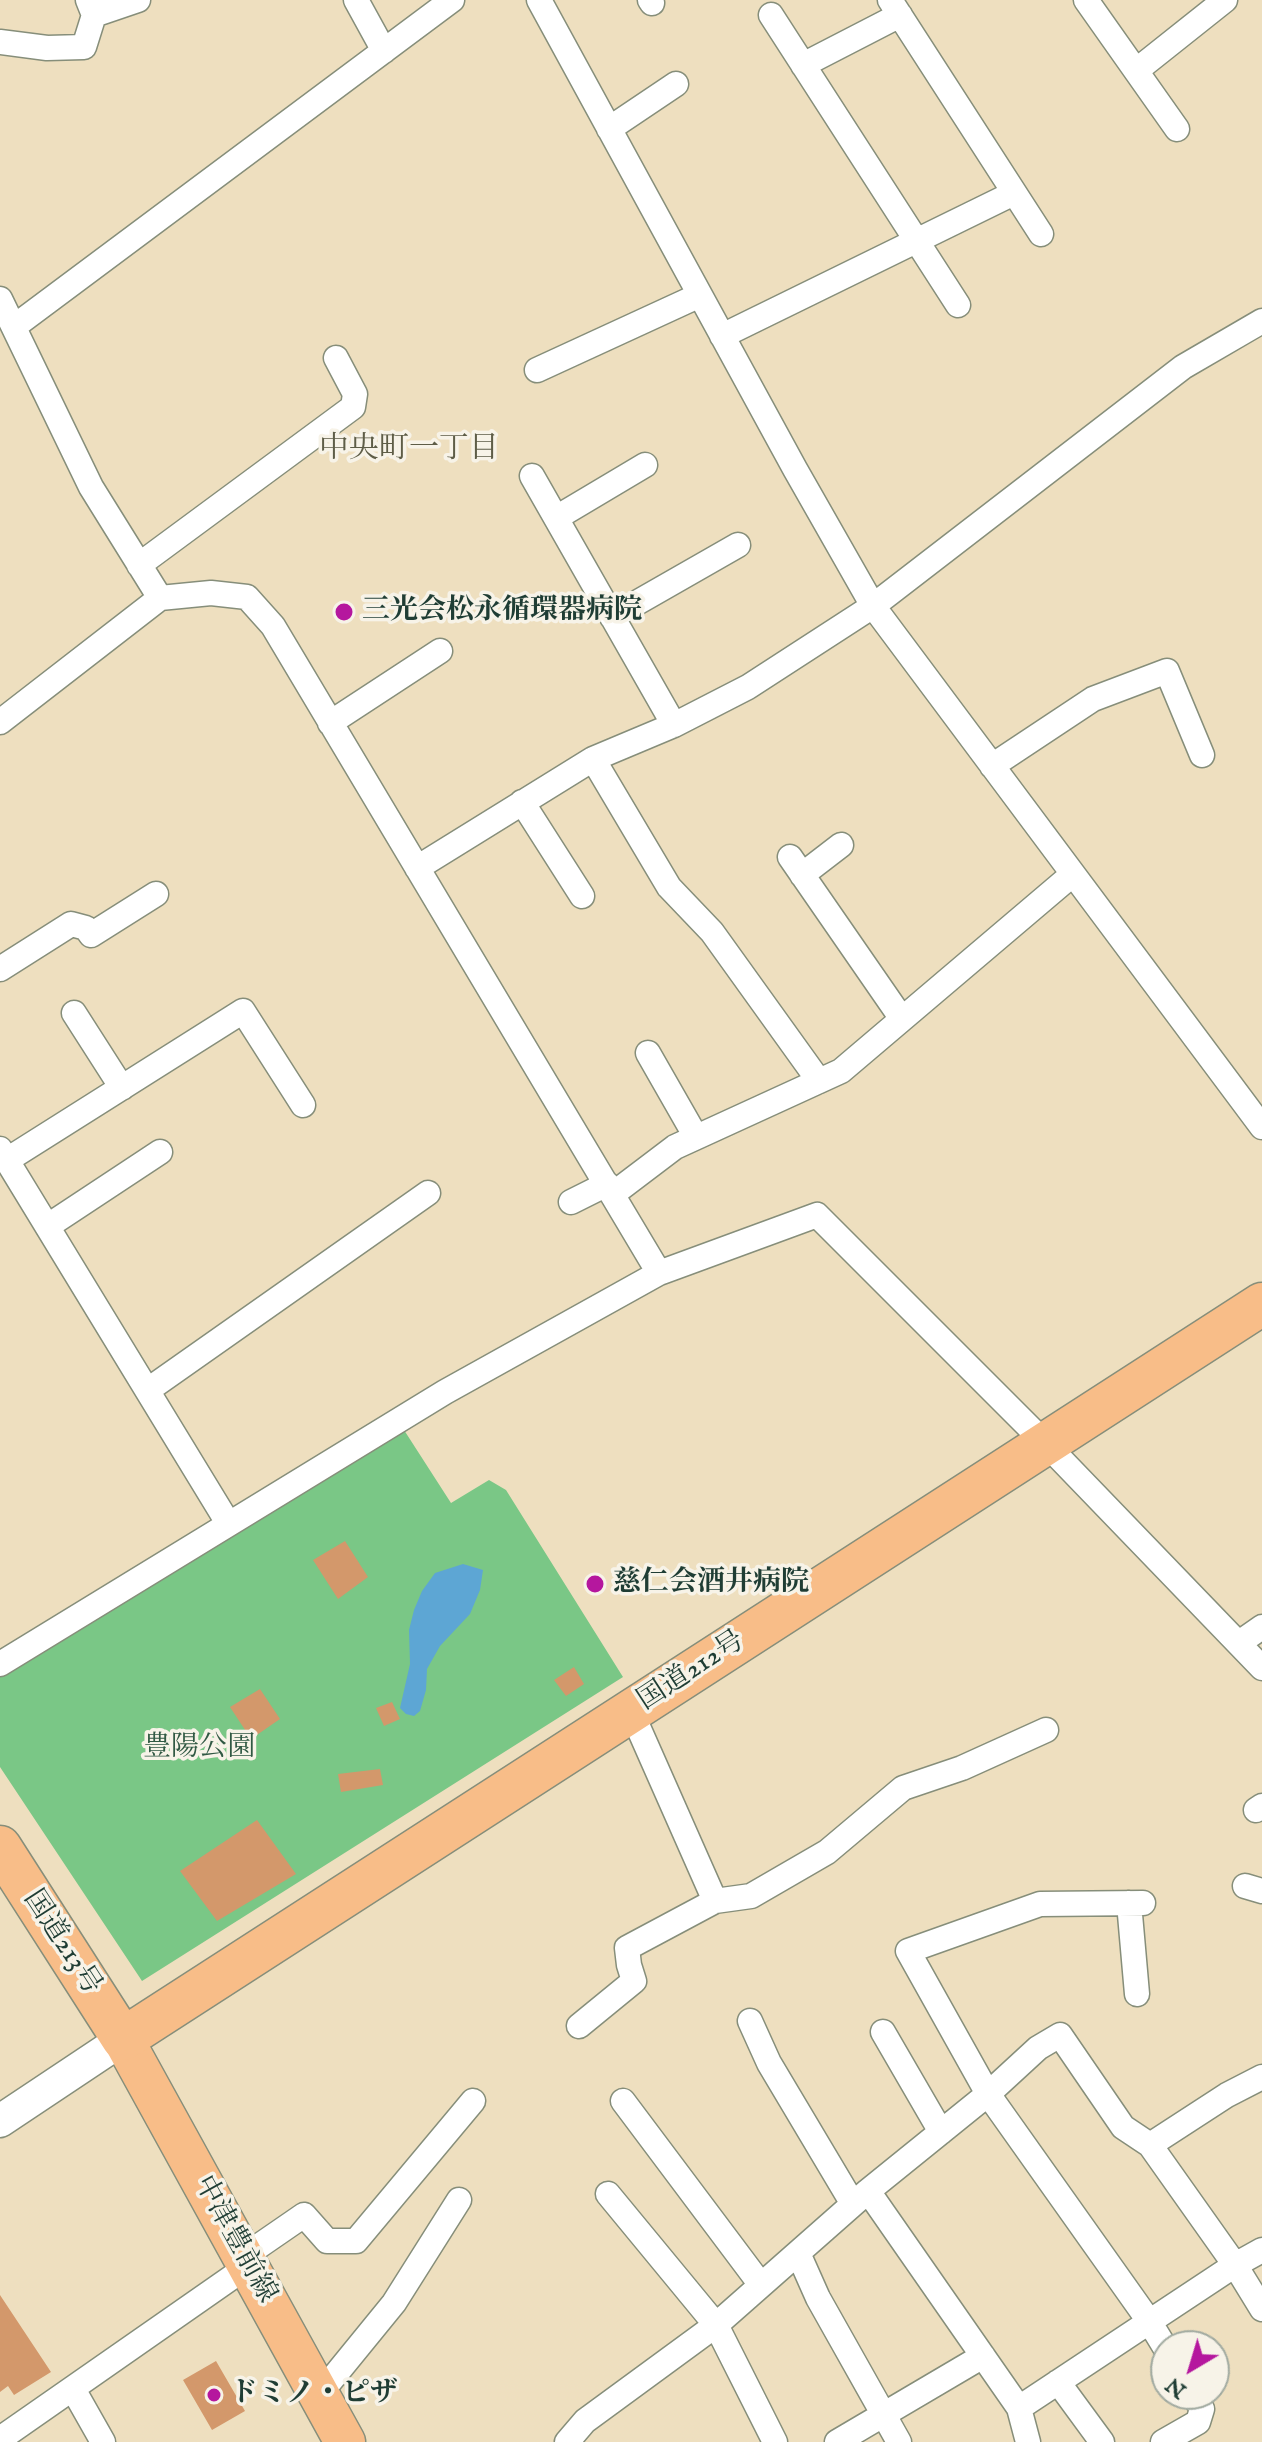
<!DOCTYPE html>
<html>
<head>
<meta charset="utf-8">
<style>
	body { margin:0 }
	#map { position:relative; width:1262px; height:2442px; overflow:hidden; background:#eedfbf; font-family:"IM FELL English",serif }
	canvas { display:block }
	.north { position:absolute; left:1150px; top:2330px; width:80px; height:80px; box-sizing:border-box; background:#f7f3e8; border:2px solid #a1aaa0; border-radius:50%; rotate:218deg; font-size:22px; font-weight:700; line-height:32px; text-align:center; color:#1f3d34 }
	.north::after { content:''; display:block; margin:auto; width:28px; height:36px; background:#b5179e; clip-path:polygon(50% 0,100% 100%,50% 72%,0 100%) }
</style>
</head>
<body>
<div id="map">
<canvas width="1262" height="2442"></canvas>
<div class="north">N</div>
</div>
<script>
const ctx = document.querySelector('canvas').getContext('2d');
ctx.lineJoin = 'round';
function fillPath(path, color) { ctx.fillStyle = color; ctx.fill(path, 'evenodd'); }
const toPath = rows => new Path2D(rows.map(r => 'M' + r).join(''));
function stroke(path, color, width, dash) { ctx.strokeStyle = color; ctx.lineWidth = width; ctx.lineCap = dash ? 'butt' : 'round'; ctx.setLineDash(dash || []); ctx.stroke(path); }
function label(font, color, halo, rows, align = 'center') {
  ctx.font = font + ' "IM FELL English","Noto Serif JP",serif'; ctx.lineWidth = 7; ctx.setLineDash([]); ctx.textBaseline = 'middle'; ctx.strokeStyle = halo; ctx.fillStyle = color; for (const [text, x, y, turn = 0] of rows) {
    ctx.save(); ctx.translate(x, y); ctx.rotate((+turn || 0) * Math.PI / 180); ctx.textAlign = isNaN(turn) ? turn : align; if (halo) ctx.strokeText(text, 0, 0); ctx.fillText(text, 0, 0); ctx.restore();
  }
}
const green = toPath([
	[404,1430,451,1503,489,1480,506,1490,623,1677,142,1981,0,1767,0,1677]
]);
const water = toPath([
	[463,1564,483,1570,480,1590,470,1614,440,1646,427,1669,426,1690,420,1711,414,1716,406,1714,400,1708,410,1664,409,1630,414,1610,422,1591,435,1573]
]);
const building = toPath([
	[345,1541,368,1577,338,1599,313,1560],
	[574,1667,584,1684,566,1696,554,1680],
	[260,1689,280,1719,251,1739,230,1707],
	[392,1702,400,1719,384,1726,376,1708],
	[380,1769,383,1785,341,1792,338,1774],
	[257,1820,296,1874,217,1921,180,1871],
	[0,2295,51,2372,14,2395,8,2386,0,2392],
	[216,2361,245,2411,212,2430,183,2380]
]);
const minor = toPath([
	[356,0,384,51],
	[539,0,795,469,873,606,1262,1127],
	[650,0,652,3],
	[890,0,1041,234],
	[1086,0,1177,129],
	[94,15,138,0],
	[771,15,958,305],
	[0,42,47,48,84,47,94,15,88,0],
	[803,65,900,15],
	[1137,70,1225,0],
	[609,129,676,84],
	[0,299,91,487,160,598],
	[15,326,452,0],
	[722,336,1014,193],
	[537,370,700,295],
	[532,476,674,725],
	[556,518,645,465],
	[139,565,353,407,355,394,336,358],
	[612,617,738,545],
	[0,722,160,598,211,593,247,597,273,626,659,1273],
	[330,723,440,651],
	[593,759,669,887,712,932,819,1081],
	[992,766,1093,699,1167,671,1202,755],
	[522,802,582,896],
	[790,857,902,1019],
	[417,868,593,759,674,725,748,687,873,606,1183,367,1262,321],
	[802,875,841,845],
	[0,969,71,924,86,928,91,935,156,894],
	[74,1013,122,1088],
	[648,1053,696,1137],
	[0,1149,228,1523],
	[7,1160,243,1011,303,1105],
	[613,1194,675,1147,841,1071,1073,874],
	[571,1202,607,1184],
	[48,1226,160,1152],
	[148,1390,428,1193],
	[1239,1643,1262,1627],
	[0,1664,445,1392,659,1273,817,1215,1046,1444,1262,1668],
	[1256,1810,1262,1806],
	[1245,1886,1262,1891],
	[715,1901,751,1896,827,1852,903,1788,962,1768,1046,1730],
	[1129,1903,1137,1994],
	[1143,1903,1040,1904,908,1951,988,2094,1149,2321,1166,2349],
	[750,2021,769,2063,853,2204],
	[579,2026,634,1981,629,1965,627,1948,715,1901,631,1711],
	[883,2032,941,2132],
	[623,2101,761,2285],
	[1150,2145,1227,2095,1262,2077],
	[868,2191,1019,2408,1028,2442],
	[608,2194,716,2325,775,2442],
	[798,2253,818,2298,899,2442],
	[243,2257,304,2215,327,2241,356,2241,473,2101],
	[1058,2382,1102,2442],
	[73,2389,103,2442],
	[319,2395,394,2303,459,2200],
	[1019,2408,1235,2265,1262,2250],
	[0,2439,248,2266],
	[567,2442,585,2421,716,2325,868,2191,988,2094,1038,2048,1060,2035,1123,2127,1150,2145,1235,2265,1262,2309],
	[837,2442,983,2356],
	[1163,2442,1198,2422,1202,2409,1193,2394]
]);
const tertiary = toPath([
	[0,2121,123,2039]
]);
const primary = toPath([
	[123,2039,345,2442]
]);
const trunk = toPath([
	[0,1847,123,2039,1262,1304]
]);
const markers = [
	[344,612,10,"#b5179e"],
	[595,1584,10,"#b5179e"],
	[214,2395,8,"#b5179e"]
];
const poiNames = [
	["三光会松永循環器病院",362,612],
	["慈仁会酒井病院",613,1584],
	["ドミノ・ピザ",230,2395]
];
const streetNames = [
	["国道212号",692,1672,-33],
	["国道213号",61,1943,57],
	["中津豊前線",234,2240,61]
];
const parkNames = [
	["豊陽公園",199,1749]
];
const neighbourhoodNames = [
	["中央町一丁目",409,451]
];
fillPath(green, '#7ac786');
fillPath(water, '#5da6d4');
fillPath(building, '#d3986b');
stroke(minor, '#868e7a', 27);
stroke(tertiary, '#868e7a', 35);
stroke(primary, '#868e7a', 43);
stroke(trunk, '#868e7a', 45);
stroke(minor, '#fff', 24);
stroke(tertiary, '#fff', 32);
stroke(primary, '#f8bd88', 40);
stroke(trunk, '#f8bd88', 42);
for (const [x, y, r, color] of markers) { const dot = new Path2D(); dot.arc(x, y, r, 0, 2 * Math.PI); ctx.fillStyle = color; ctx.fill(dot); stroke(dot, '#f7f3e8', 3); }
label('bold 28px', '#1f3d34', '#f7f3e8', poiNames, 'left');
label('28px', '#1f3d34', '#f7f3e8', streetNames);
label('28px', '#315944', '#f7f3e8', parkNames);
label('30px', '#5e5d47', '#f7f3e8', neighbourhoodNames);
</script>
</body>
</html>
